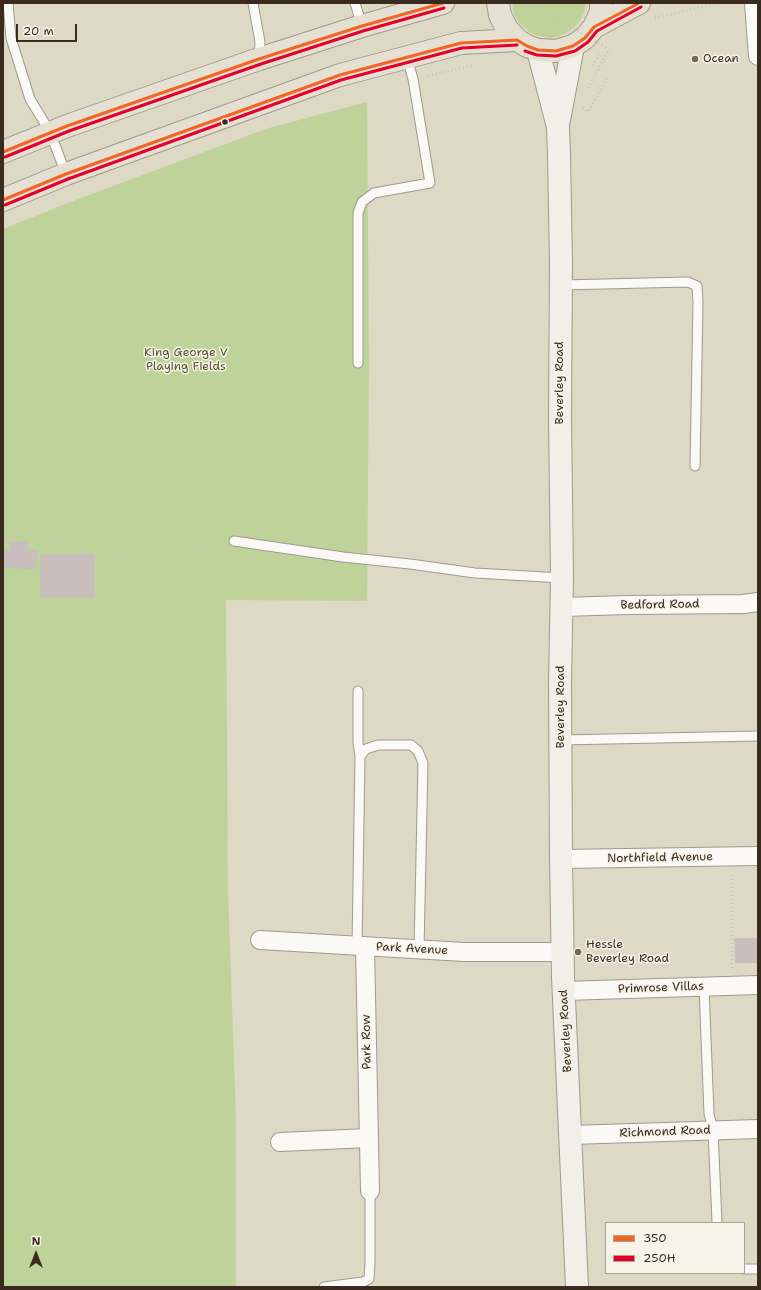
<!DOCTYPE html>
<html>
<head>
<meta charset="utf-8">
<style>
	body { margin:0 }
	#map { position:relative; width:761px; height:1290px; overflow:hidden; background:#ddd9c5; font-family:"Shantell Sans",sans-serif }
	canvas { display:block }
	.frame { position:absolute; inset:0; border:4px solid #3b2a1e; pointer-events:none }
	.legend { position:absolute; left:605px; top:1222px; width:140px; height:52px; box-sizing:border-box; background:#f7f3e8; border:1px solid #aca397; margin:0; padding:5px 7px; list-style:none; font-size:12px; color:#3b2a1e }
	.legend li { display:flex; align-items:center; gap:8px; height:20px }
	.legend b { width:20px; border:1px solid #aca397 }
	.north { position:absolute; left:16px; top:1234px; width:40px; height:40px; -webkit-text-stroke:3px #f7f3e8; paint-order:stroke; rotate:0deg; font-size:11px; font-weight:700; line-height:16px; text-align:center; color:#3b2a1e }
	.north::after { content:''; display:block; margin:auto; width:14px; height:18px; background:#3b2a1e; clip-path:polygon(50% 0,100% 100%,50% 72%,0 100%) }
	.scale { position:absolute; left:16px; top:24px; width:61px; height:18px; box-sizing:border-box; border:2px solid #3b2a1e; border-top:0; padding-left:5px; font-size:12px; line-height:14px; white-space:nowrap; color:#3b2a1e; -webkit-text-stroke:3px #f7f3e8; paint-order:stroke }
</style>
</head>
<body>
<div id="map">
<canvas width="761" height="1290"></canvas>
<div class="frame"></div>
<ul class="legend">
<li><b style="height:5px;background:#f26522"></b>350</li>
<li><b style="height:5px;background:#e4002b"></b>250H</li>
</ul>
<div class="north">N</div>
<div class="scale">20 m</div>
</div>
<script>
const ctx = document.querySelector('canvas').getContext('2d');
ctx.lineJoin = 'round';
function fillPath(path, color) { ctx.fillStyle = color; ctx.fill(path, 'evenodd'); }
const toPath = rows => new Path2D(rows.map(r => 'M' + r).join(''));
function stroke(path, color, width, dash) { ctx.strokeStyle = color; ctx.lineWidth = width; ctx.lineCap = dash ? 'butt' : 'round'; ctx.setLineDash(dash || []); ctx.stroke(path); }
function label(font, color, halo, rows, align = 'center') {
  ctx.font = font + ' "Shantell Sans",sans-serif'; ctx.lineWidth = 3; ctx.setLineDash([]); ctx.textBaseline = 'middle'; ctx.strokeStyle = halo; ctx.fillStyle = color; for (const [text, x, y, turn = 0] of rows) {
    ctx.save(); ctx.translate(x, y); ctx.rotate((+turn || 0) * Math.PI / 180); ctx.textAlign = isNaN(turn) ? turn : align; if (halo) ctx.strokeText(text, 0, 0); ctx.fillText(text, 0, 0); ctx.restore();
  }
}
const green = toPath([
	[512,3,586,3,584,13,579,22,571,30,561,36,550,38,538,36,528,31,519,23,514,13],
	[367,102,369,363,367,601,226,600,228,892,236,1118,236,1287,3,1287,3,229,78,199,269,128]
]);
const building = toPath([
	[9,541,28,541,28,550,37,550,36,569,3,568,3,550,9,550],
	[40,554,95,554,95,598,40,597],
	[734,938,758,938,758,963,735,963]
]);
const path = toPath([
	[655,18,719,3],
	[592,65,601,54],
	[428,76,474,65],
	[588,88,609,49],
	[583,108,588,112,607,78],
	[3,532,34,533,73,546,124,557,220,543],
	[732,875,732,968]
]);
const lane = toPath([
	[8,3,11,38,30,99,50,132,66,174],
	[253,3,260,42,259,59],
	[355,3,362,26],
	[561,285,688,282,697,286,698,302,695,466],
	[358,363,358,213,362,202,374,193,430,183,413,79,407,58],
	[234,541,343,557,410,564,475,573,562,578],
	[358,691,358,743,360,756],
	[560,740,758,736],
	[357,946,360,756,366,749,378,745,411,745,418,751,423,763,419,949],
	[704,987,709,1114,713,1130,717,1223],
	[744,1269,758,1269],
	[324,1287,363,1282,369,1279,370,1262,370,1191]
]);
const street = toPath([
	[754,3,758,56],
	[562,607,628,605,743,604,758,602],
	[561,859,758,856],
	[260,940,464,952,564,952],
	[365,946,370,1191],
	[564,991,758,985],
	[571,1135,758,1129],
	[280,1142,369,1138]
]);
const secondary = toPath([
	[538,50,558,127,559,155,561,263,560,418,562,578,560,682,561,859,563,977,577,1287],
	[559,120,573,46]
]);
const primary = toPath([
	[498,3,500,15,507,29,517,40,527,46,538,50,556,51,573,46,585,38,594,27,601,12,601,3],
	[594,27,639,3],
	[3,152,67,126,259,59,362,26,443,3],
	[3,200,66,174,340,75,461,43,517,40]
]);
const pathBridge = toPath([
	[529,3,609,49]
]);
const bus1 = toPath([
	[3,152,67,126,259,59,362,26,443,3],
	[3,200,66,174,340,75,461,43,517,40,527,46,538,50,556,51,573,46,585,38,594,27,639,3]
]);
const bus2 = toPath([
	[525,51,537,55,556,56,575,51,588,42,597,31,641,7],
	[5,157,69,131,261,64,363,31,444,8],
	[5,205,68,179,341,80,462,48,517,45]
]);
const markers = [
	[695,59,4,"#746758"],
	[225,122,3.5,"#3b2a1e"],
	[578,952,4,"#746758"]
];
const poiNames = [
	["Ocean",703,59],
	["Hessle",586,945],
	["Beverley Road",586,959]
];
const parkNames = [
	["King George V",186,353],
	["Playing Fields",186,367]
];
const streetNames = [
	["Beverley Road",560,383,-90],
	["Bedford Road",660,605,-1],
	["Beverley Road",561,707,-90],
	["Northfield Avenue",660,858,-1],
	["Park Avenue",412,949,3],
	["Primrose Villas",661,988,-2],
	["Beverley Road",566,1031,-93],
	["Park Row",367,1042,-91],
	["Richmond Road",665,1132,-2]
];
fillPath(green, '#bed29a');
fillPath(building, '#c8bebc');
stroke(lane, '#9f9a8d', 11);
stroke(street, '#9f9a8d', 20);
stroke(secondary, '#9f9a8d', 24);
stroke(primary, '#9f9a8d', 24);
stroke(path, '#c8c5c1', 2.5, [1, 3]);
stroke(lane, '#faf9f6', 9);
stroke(street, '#faf9f6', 18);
stroke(secondary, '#f1efe8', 22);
stroke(primary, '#e5e0d2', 22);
stroke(pathBridge, '#c8c5c1', 2.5, [1, 3]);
stroke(bus1, '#f26522', 3);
stroke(bus2, '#e4002b', 3);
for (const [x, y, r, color] of markers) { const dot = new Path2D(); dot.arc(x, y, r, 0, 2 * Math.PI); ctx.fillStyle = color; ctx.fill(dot); stroke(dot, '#f7f3e8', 1.5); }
label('12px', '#3b2a1e', '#f7f3e8', poiNames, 'left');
label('12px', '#555234', '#f7f3e8', parkNames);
label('12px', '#3b2a1e', '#f7f3e8', streetNames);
</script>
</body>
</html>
